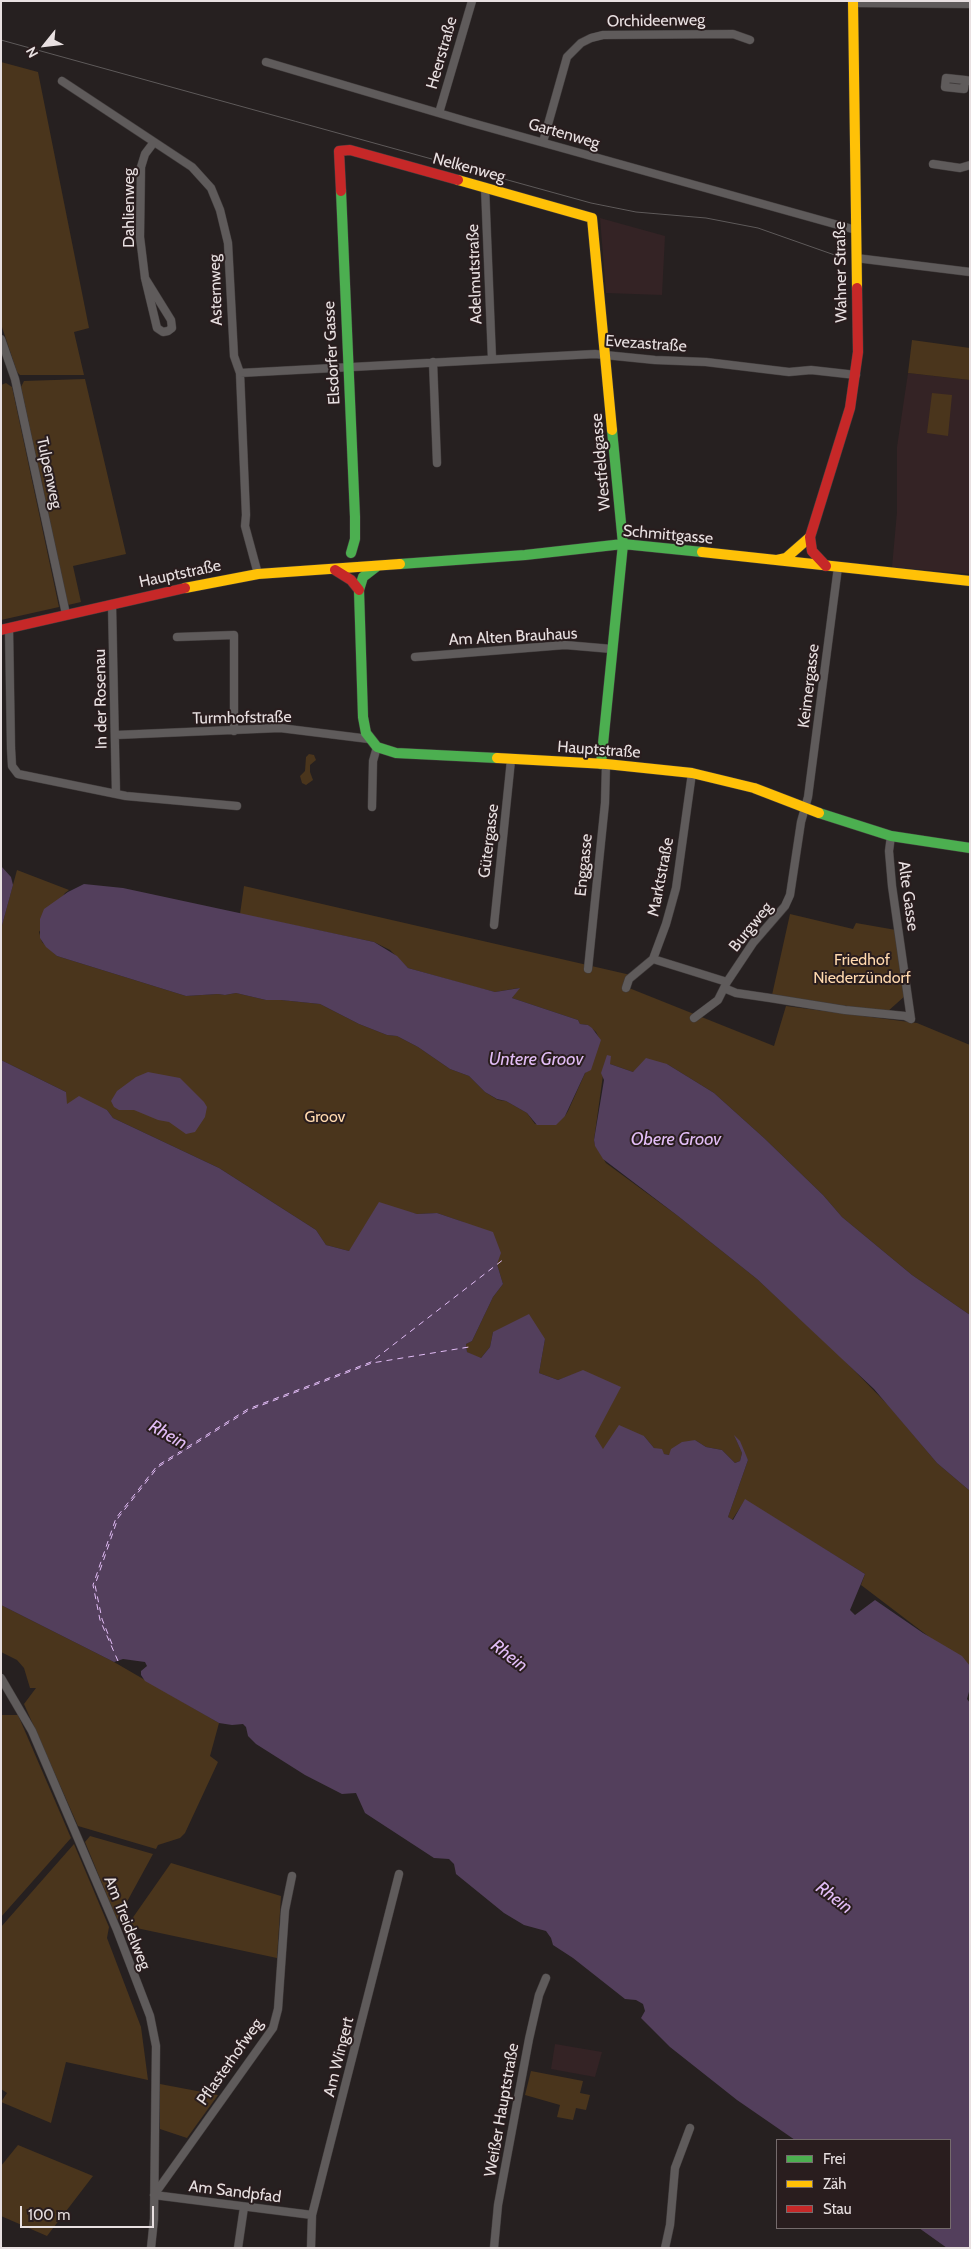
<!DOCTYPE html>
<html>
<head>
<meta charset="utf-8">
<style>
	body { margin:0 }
	#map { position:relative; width:971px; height:2249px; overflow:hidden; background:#262020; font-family:Cabin,sans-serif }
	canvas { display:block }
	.frame { position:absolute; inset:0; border:2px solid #e8e0e1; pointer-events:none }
	.legend { position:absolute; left:776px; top:2139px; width:175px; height:90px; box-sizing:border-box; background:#291d1e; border:1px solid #756b6c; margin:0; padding:6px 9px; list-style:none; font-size:15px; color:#e8e0e1 }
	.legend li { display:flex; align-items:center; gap:10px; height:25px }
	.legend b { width:25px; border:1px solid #756b6c }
	.north { position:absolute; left:20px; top:20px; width:50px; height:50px; -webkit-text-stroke:4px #291d1e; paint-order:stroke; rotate:241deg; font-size:14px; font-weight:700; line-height:20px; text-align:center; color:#e8e0e1 }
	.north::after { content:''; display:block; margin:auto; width:18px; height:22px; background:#e8e0e1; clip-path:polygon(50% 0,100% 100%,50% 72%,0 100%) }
	.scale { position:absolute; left:20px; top:2206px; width:134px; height:22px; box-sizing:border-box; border:2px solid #e8e0e1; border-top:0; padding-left:6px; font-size:15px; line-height:18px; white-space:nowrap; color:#e8e0e1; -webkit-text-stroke:4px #291d1e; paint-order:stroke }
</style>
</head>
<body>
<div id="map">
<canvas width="971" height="2249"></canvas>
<div class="frame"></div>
<ul class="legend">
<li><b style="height:6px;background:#4caf50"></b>Frei</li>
<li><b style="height:6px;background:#ffc107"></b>Zäh</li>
<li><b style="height:6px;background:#c62828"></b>Stau</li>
</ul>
<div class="north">N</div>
<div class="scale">100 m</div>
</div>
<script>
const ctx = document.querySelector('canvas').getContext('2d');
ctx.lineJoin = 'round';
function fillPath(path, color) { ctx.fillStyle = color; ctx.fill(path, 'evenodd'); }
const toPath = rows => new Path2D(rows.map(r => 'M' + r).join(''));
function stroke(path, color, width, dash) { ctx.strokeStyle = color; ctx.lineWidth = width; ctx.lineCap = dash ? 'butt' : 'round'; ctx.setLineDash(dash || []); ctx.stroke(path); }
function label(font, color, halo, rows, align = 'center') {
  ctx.font = font + ' Cabin,sans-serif'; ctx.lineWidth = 4; ctx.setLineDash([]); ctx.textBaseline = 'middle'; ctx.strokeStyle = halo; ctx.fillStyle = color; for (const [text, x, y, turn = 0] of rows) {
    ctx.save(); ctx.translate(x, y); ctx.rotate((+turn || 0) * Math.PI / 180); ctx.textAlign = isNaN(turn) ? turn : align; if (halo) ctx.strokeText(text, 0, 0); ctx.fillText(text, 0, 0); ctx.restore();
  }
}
const built = toPath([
	[600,218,665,236,662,295,606,293],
	[908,373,970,380,970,574,892,567,897,512,897,447],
	[555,2044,602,2052,595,2077,551,2069]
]);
const green = toPath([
	[1,62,38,72,89,328,74,332,84,375,20,375,17,372,1,324],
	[912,340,970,348,970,380,908,373],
	[85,379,126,554,73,566,81,602,68,605,21,387,24,381],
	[6,383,12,387,59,607,1,620,1,385],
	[932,393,952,395,948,436,927,433],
	[309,754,314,755,316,760,310,765,310,772,313,780,306,785,302,783,300,776,305,771,306,757],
	[17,870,69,890,65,893,39,932,42,942,57,956,186,996,218,994,225,995,236,993,266,1000,281,1000,320,1004,359,1024,387,1035,397,1036,418,1047,450,1069,469,1076,485,1092,498,1100,506,1101,527,1113,535,1124,565,1116,568,1111,600,1040,596,1032,588,1025,580,1024,578,1020,512,998,519,988,495,992,475,987,408,968,390,950,374,942,240,914,244,886,635,976,629,988,774,1046,786,1006,917,1023,970,1045,970,1315,912,1275,842,1217,823,1195,764,1138,714,1093,667,1064,633,1072,610,1064,603,1075,594,1140,595,1145,606,1163,678,1216,757,1279,840,1356,889,1406,937,1463,970,1491,970,1668,861,1585,865,1574,745,1500,732,1520,728,1517,748,1460,735,1437,742,1453,740,1461,735,1463,722,1450,706,1447,695,1440,669,1455,664,1454,654,1448,644,1436,603,1450,595,1436,583,1371,558,1380,539,1373,545,1339,493,1332,490,1347,480,1359,467,1352,466,1344,472,1341,493,1297,503,1284,497,1264,463,1222,437,1213,417,1214,403,1211,349,1251,326,1245,316,1230,219,1168,113,1118,107,1110,66,1104,66,1092,1,1060,1,929],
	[790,914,853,929,856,923,896,930,906,995,887,1012,772,995],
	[1,1605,114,1662,219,1723,210,1756,218,1762,185,1833,180,1838,158,1845,156,1849,78,1826,24,1704,36,1688,30,1688,24,1668,17,1660,1,1652],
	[1,1715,18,1715,71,1838,1,1917],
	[90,1836,153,1854,117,1920,85,1842],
	[74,1844,109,1927,107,1938,141,2027,148,2080,66,2062,51,2123,1,2102,7,2093,1,2089,1,1927],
	[171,1863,281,1896,277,1958,127,1926],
	[531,2071,583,2081,580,2093,590,2095,586,2110,576,2108,573,2120,557,2117,560,2105,525,2095],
	[160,2084,218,2095,187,2138,160,2129],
	[18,2145,93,2176,47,2236,1,2216,1,2166]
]);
const water = toPath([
	[1,866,11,877,13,885,1,929],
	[84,884,123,888,374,942,397,956,408,968,495,992,520,988,512,998,578,1020,580,1024,588,1025,592,1028,601,1040,591,1070,585,1073,565,1116,556,1125,537,1125,527,1113,506,1101,497,1099,485,1092,469,1076,450,1069,418,1047,397,1036,387,1035,359,1024,320,1004,281,1000,266,1000,236,993,225,995,218,994,186,996,57,956,46,947,40,938,40,919,44,909,68,892],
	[607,1055,611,1056,610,1064,633,1072,646,1058,667,1064,714,1093,764,1138,823,1195,842,1217,912,1275,970,1315,970,1491,937,1463,874,1389,757,1279,678,1216,603,1159,595,1146,594,1140,604,1080,601,1073],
	[1,1060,66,1092,67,1104,79,1096,107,1110,113,1118,219,1168,316,1230,326,1245,349,1251,379,1202,417,1214,437,1213,493,1232,501,1253,497,1264,503,1284,493,1297,472,1341,466,1344,467,1352,481,1358,490,1347,493,1332,529,1314,545,1339,539,1373,558,1380,583,1370,621,1387,595,1436,603,1449,619,1425,644,1436,654,1448,662,1449,664,1454,669,1455,671,1449,682,1442,695,1440,706,1447,722,1450,735,1463,740,1461,742,1453,734,1435,740,1441,748,1460,728,1517,733,1520,745,1499,865,1574,850,1610,855,1615,875,1600,923,1633,962,1656,970,1666,970,1688,967,1699,970,1703,970,2248,947,2248,919,2228,950,2228,950,2140,795,2140,737,2100,670,2047,641,2018,645,2011,643,2004,636,2000,625,1999,573,1958,553,1945,551,1938,546,1931,524,1925,504,1913,456,1874,454,1864,449,1859,434,1858,365,1813,356,1793,342,1794,305,1775,256,1744,248,1736,246,1727,243,1724,232,1725,219,1723,145,1681,141,1675,141,1671,147,1666,145,1662,123,1659,114,1662,1,1605],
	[148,1072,180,1078,204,1102,207,1107,205,1117,195,1132,186,1134,169,1122,158,1120,134,1110,119,1110,114,1107,111,1101,117,1091,136,1077]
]);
const ferry = toPath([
	[112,1644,102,1619,95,1585,118,1518,158,1467,249,1410,372,1363,469,1347],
	[118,1661,100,1620,93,1585,116,1518,157,1466,248,1409,371,1362,504,1259]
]);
const street = toPath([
	[853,3,970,4],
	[266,62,469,122,856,230],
	[965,80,964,89,945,87,946,78,965,80,970,81],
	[62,81,192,167,211,188,220,210,228,243,234,356,240,373,246,515,245,526,258,574],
	[439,113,472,1],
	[543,142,567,57,581,43,591,38,603,35,733,34,750,40],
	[933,164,960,168,970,165],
	[485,187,492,359],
	[856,258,970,272],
	[145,278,171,320,172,328,168,331,163,332,157,328,145,278,140,237,141,167,145,154,154,142],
	[1,339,15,379,66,614],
	[433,362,437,463],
	[240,373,595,354,655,360,706,362,789,372,811,370,856,375],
	[112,604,116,794],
	[9,628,11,748,12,766,18,774,126,796,237,806],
	[177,637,234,635,234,731],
	[415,657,565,645,612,649],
	[116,735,280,728,369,739],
	[372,807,373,761,377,747],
	[891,836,889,851,892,886,911,1019],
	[494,925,511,760],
	[653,959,727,982],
	[588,969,605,803,606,764],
	[626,988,629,979,653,959,666,924,676,888,692,773],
	[724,988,736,993,770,998,845,1010,905,1016,911,1019],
	[694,1018,718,1000,727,982,753,943,785,906,790,895,801,822,808,797,838,567],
	[1,1678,32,1731,117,1930,150,2016,156,2046,154,2219,151,2248],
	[154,2195,273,2028,278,2009,285,1910,292,1876],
	[154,2195,312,2215],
	[238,2248,244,2207],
	[311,2248,312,2215,399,1874],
	[494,2248,498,2205,529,2039,539,1995,546,1978],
	[665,2248,670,2225,675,2168,690,2128]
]);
const fast = toPath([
	[341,191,355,517,355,539,351,553],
	[400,564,525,555,623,544,702,552],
	[376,567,363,577,359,590,363,717,366,733,377,747,396,753,497,758],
	[601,764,623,544,612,430],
	[819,813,891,836,970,848]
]);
const slow = toPath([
	[853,1,857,288],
	[458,180,592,218,612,430],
	[702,552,970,581],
	[777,560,786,558,810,537],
	[185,588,258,574,400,564],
	[497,758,606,764,692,773,754,788,819,813]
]);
const jam = toPath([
	[341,191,339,151,350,150,458,180],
	[826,566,812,551,810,537,850,408,858,352,857,288],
	[335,570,351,580,359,590],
	[1,630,185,588]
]);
const tram = toPath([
	[1,40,591,203,636,212,706,218,758,228,846,259]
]);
const streetNames = [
	["Orchideenweg",656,21,-1],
	["Heerstraße",442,53,-74],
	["Gartenweg",564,134,16],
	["Nelkenweg",469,168,15],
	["Dahlienweg",129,208,-90],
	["Wahner Straße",841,272,-91],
	["Adelmutstraße",475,274,-92],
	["Asternweg",216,290,-92],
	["Evezastraße",646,344,4],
	["Elsdorfer Gasse",332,353,-93],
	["Westfeldgasse",601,462,-95],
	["Tulpenweg",49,473,78],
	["Schmittgasse",668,535,5],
	["Hauptstraße",180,574,-12],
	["Am Alten Brauhaus",513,637,-3],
	["Keimergasse",809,686,-83],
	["In der Rosenau",101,699,-91],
	["Turmhofstraße",242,718,-1],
	["Hauptstraße",599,750,4],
	["Gütergasse",489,841,-83],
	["Enggasse",584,865,-84],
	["Marktstraße",661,877,-79],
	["Alte Gasse",908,896,82],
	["Burgweg",751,927,-51],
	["Am Treidelweg",127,1923,68],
	["Am Wingert",339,2057,-76],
	["Pflasterhofweg",230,2062,-55],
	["Weißer Hauptstraße",502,2110,-80],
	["Am Sandpfad",235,2192,7]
];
const parkNames = [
	["Friedhof",862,960],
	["Niederzündorf",862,978],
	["Groov",325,1117]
];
const waterNames = [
	["Untere Groov",536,1060],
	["Obere Groov",676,1140],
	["Rhein",168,1435,30],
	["Rhein",509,1656,37],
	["Rhein",834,1898,37]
];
fillPath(built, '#342325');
fillPath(green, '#4a351c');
fillPath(water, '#533f5c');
stroke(ferry, '#e1bcf5', 1, [6, 5]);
stroke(street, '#423d3d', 9);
stroke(fast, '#423d3d', 11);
stroke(slow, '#423d3d', 11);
stroke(jam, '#423d3d', 11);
stroke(street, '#5f5b5b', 8);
stroke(fast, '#4caf50', 10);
stroke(slow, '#ffc107', 10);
stroke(jam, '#c62828', 10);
stroke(tram, '#5e5a5a', 1);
label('16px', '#e8e0e1', '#291d1e', streetNames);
label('16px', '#ffd9ae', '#291d1e', parkNames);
label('italic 18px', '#e1bcf5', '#291d1e', waterNames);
</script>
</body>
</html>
